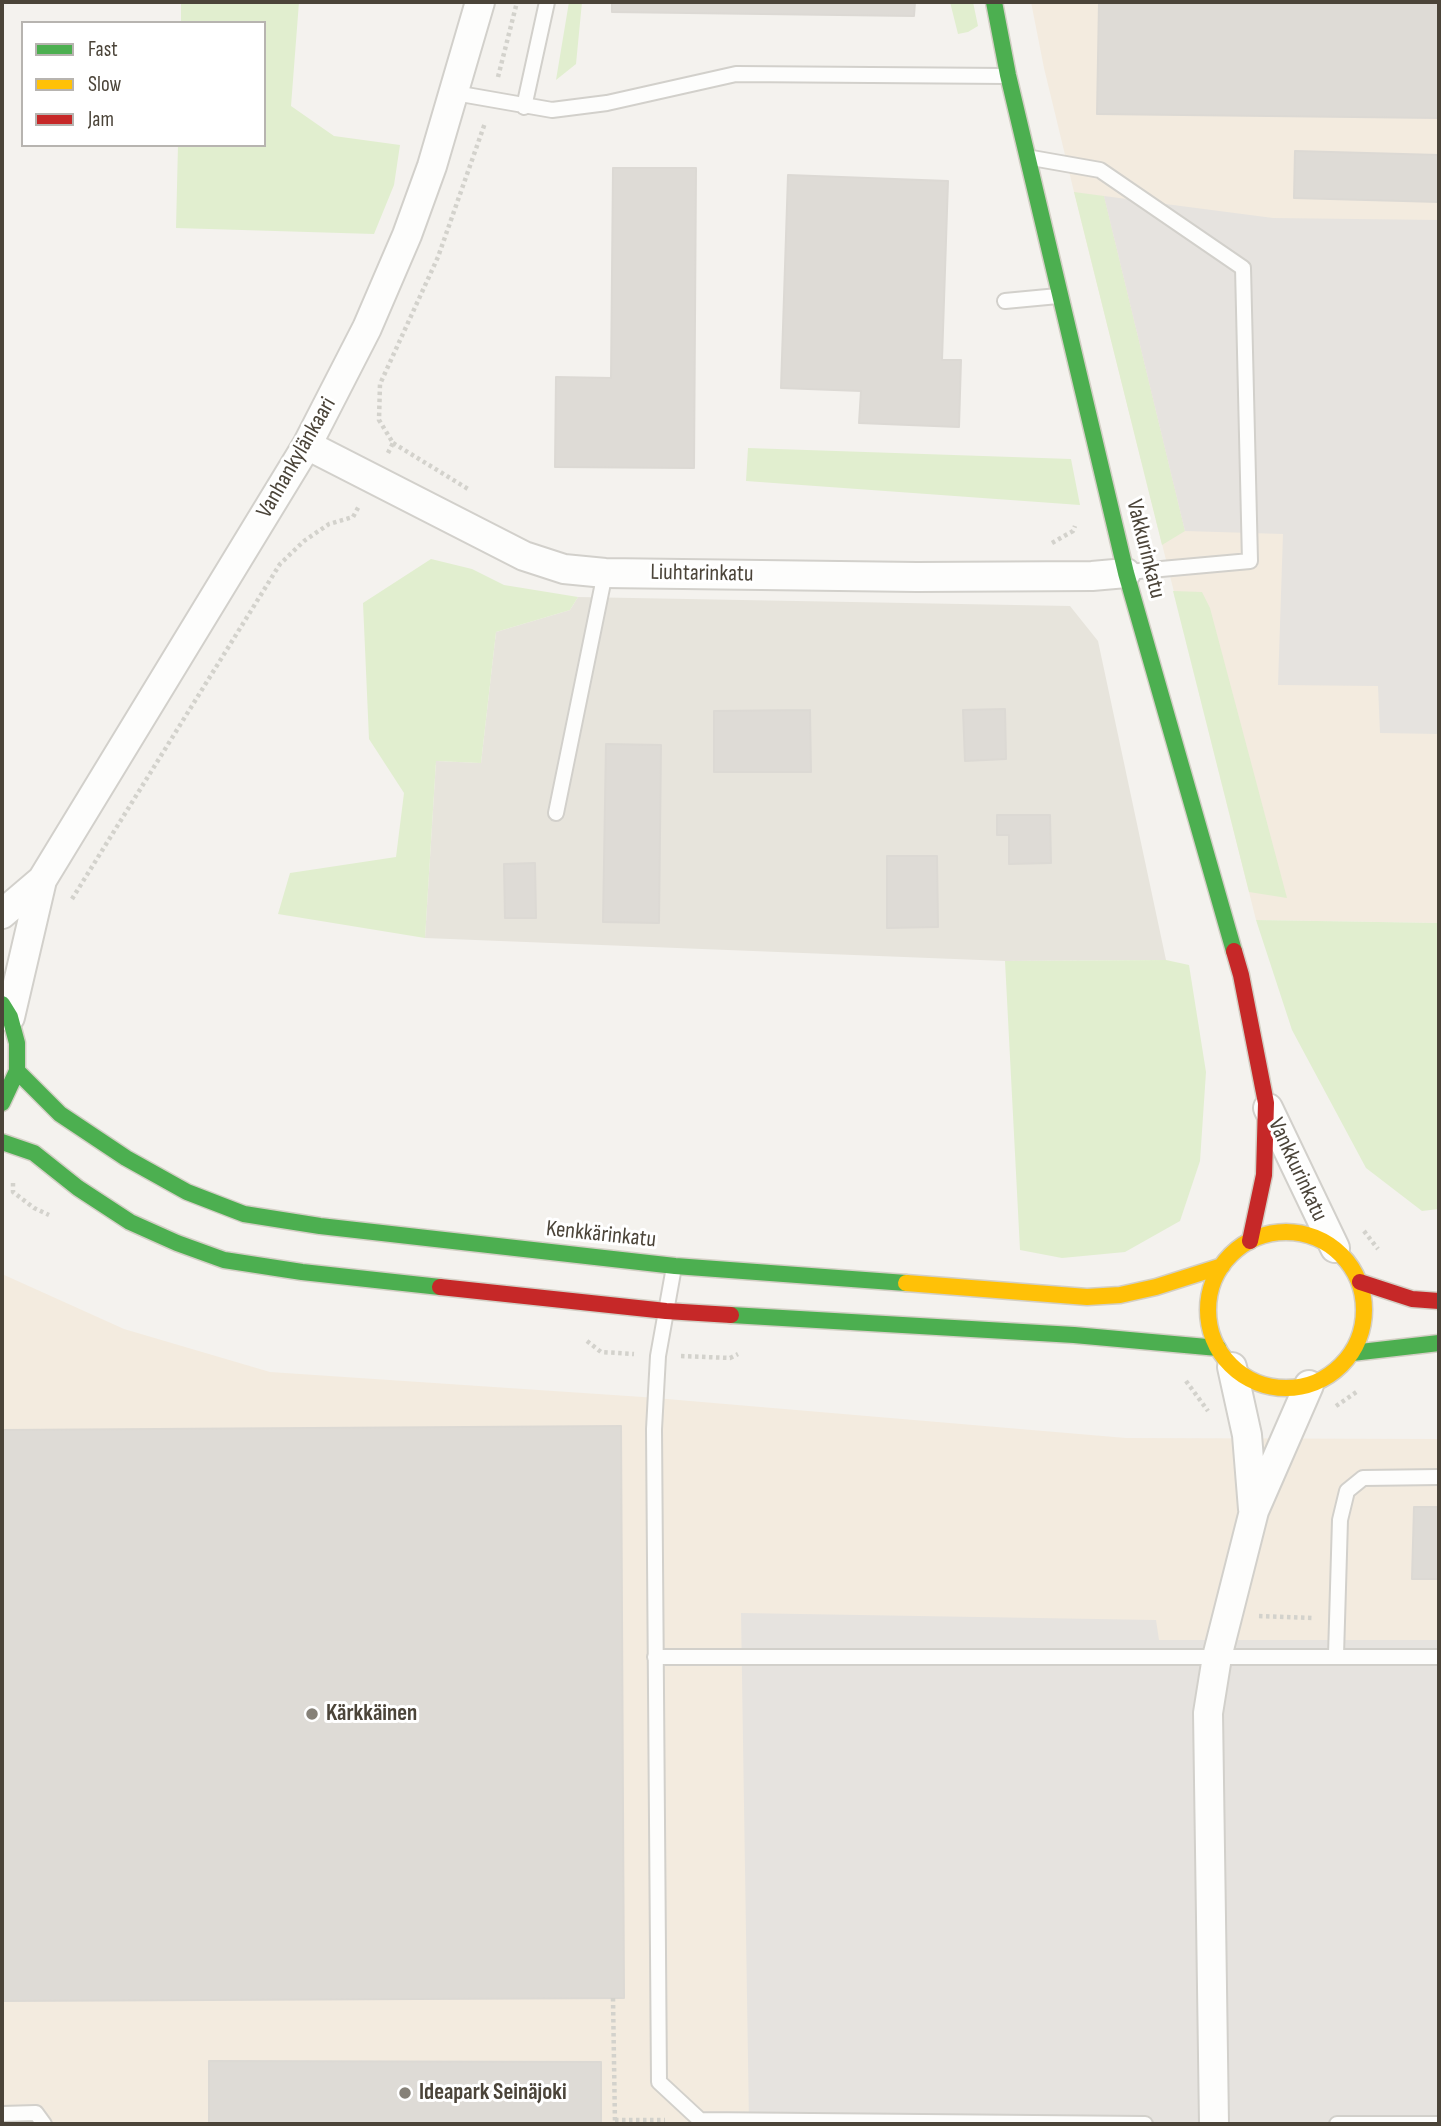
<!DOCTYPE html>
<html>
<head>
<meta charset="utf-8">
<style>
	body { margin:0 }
	#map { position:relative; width:1441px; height:2126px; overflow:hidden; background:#f4f2ee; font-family:"Sofia Sans Condensed",sans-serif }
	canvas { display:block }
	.frame { position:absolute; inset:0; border:4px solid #4b4439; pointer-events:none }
	.legend { position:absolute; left:21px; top:21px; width:245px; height:126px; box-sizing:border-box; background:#fff; border:2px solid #b7b4b0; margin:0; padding:9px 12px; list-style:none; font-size:21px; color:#4b4439 }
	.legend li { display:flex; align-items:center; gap:14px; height:35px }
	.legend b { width:35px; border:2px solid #b7b4b0 }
</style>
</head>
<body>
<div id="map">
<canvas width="1441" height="2126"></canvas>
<div class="frame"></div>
<ul class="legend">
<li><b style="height:9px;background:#4caf50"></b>Fast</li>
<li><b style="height:9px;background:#ffc107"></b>Slow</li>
<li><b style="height:9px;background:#c62828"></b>Jam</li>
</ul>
</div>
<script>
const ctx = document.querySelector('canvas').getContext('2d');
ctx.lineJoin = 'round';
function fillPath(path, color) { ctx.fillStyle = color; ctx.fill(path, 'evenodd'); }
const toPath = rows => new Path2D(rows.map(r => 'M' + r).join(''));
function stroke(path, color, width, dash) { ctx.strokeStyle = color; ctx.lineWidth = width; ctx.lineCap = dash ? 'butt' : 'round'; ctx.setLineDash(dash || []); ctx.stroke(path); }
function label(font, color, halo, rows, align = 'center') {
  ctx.font = font + ' "Sofia Sans Condensed",sans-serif'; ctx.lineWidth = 6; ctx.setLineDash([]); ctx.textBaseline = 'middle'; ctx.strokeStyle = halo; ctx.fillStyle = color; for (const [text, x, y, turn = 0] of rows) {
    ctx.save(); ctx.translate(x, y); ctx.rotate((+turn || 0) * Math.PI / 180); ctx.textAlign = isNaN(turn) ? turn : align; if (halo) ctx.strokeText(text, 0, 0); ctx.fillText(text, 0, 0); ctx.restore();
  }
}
const residential = toPath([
	[578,597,1070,606,1098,641,1166,960,1005,961,425,938,436,761,481,763,496,632,570,610]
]);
const commercial = toPath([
	[1031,2,1439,2,1439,923,1256,920,1074,192,1044,68],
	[2,1274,124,1329,270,1372,643,1397,1126,1438,1439,1439,1439,2124,2,2124]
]);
const green = toPath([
	[181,2,299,2,291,106,334,136,400,145,394,185,374,234,176,228,178,145,264,145,264,23,181,23],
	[569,2,582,2,576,64,556,80],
	[950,2,973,2,978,26,968,32,958,34],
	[1074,192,1104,196,1185,531,1162,545],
	[748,448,1071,459,1080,505,746,481],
	[431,559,472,569,504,585,578,597,570,610,496,632,481,763,436,761,425,938,278,914,290,873,396,857,404,793,369,739,363,603],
	[1173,591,1202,592,1210,608,1287,898,1249,892],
	[1256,920,1439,923,1439,1209,1422,1211,1366,1168,1292,1030],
	[1166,960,1189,965,1206,1072,1200,1161,1180,1221,1125,1252,1062,1258,1020,1250,1005,961]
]);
const parking = toPath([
	[1104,196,1273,218,1439,220,1439,734,1380,733,1378,686,1278,685,1283,534,1185,531],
	[741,1613,1156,1620,1159,1640,1439,1640,1439,2124,749,2124]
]);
const building = toPath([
	[612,2,915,2,914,16,612,12,612,2],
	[1099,2,1439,2,1439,118,1097,114,1099,2],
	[1295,151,1439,155,1439,202,1294,198,1295,151],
	[613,168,696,168,694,468,555,467,556,377,611,378,613,168],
	[788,175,948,181,942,360,961,360,959,427,859,423,861,391,781,388,788,175],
	[1005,709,1006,759,965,761,963,710,1005,709],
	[810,710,811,772,714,772,714,711,810,710],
	[606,744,661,745,659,923,603,922,606,744],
	[997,815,1050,815,1051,863,1009,864,1009,835,997,835,997,815],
	[887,856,937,856,938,927,887,928,887,856],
	[535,863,536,918,505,918,504,864,535,863],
	[621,1426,624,1998,2,2001,2,1430,621,1426],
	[1414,1507,1439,1507,1439,1579,1412,1579,1414,1507],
	[209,2061,601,2062,601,2124,209,2124,209,2061]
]);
const path = toPath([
	[498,77,517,2],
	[393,443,468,489],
	[388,453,393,443,379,420,380,384,438,257,485,123],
	[1052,543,1073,531,1075,526],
	[72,899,280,564,304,541,329,524,353,517,359,506],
	[13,1183,13,1192,34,1208,49,1215],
	[1364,1231,1378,1249],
	[587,1341,601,1352,634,1354],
	[681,1356,730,1358,738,1354],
	[1186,1381,1208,1411],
	[1336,1406,1358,1391],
	[1259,1616,1313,1618],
	[613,1998,615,2124],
	[615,2120,665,2120]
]);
const lane = toPath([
	[455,93,552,110,607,103,736,74,1007,76],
	[524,107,547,2],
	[1032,158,1100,170,1243,268,1250,561,1128,572],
	[1005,301,1058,296],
	[556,813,605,573],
	[674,1267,658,1356,654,1429,659,2082,700,2120,1145,2124],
	[1336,1655,1340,1520,1347,1491,1363,1478,1439,1477],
	[655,1657,1439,1657],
	[2,2114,36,2113,44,2124],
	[1337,2124,1439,2124]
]);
const street = toPath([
	[307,445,524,556,564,569,605,573,917,577,1092,576,1126,573],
	[2,914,42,880,307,445,367,328,407,235,432,166,480,2],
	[10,1017,42,880],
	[1268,1108,1335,1248],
	[1232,1367,1247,1435,1253,1509],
	[1214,2124,1208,1713,1217,1657,1254,1511,1309,1385]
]);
const fast = toPath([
	[994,2,1008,75,1126,573,1234,951],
	[2,1004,10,1017,17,1043,17,1071,2,1103],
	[17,1071,60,1114,126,1158,187,1192,244,1214,320,1226,675,1266,906,1283],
	[2,1142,34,1153,78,1188,130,1222,177,1243,224,1260,302,1272,440,1287],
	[731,1315,1074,1335,1218,1348],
	[1352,1353,1439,1343]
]);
const slow = toPath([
	'1208 1310a78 78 0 1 1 156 0a78 78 0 1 1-156 0Z',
	[906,1283,1087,1297,1120,1295,1156,1287,1222,1266]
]);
const jam = toPath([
	[1234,951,1241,975,1266,1103,1264,1175,1250,1241],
	[1360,1282,1412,1299,1439,1301],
	[440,1287,666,1311,731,1315]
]);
const markers = [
	[312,1714,7,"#868178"],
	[405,2093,7,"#868178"]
];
const streetNames = [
	["Vanhankylänkaari",297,458,-60],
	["Vakkurinkatu",1145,549,76],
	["Liuhtarinkatu",702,574,1],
	["Vankkurinkatu",1297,1170,65],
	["Kenkkärinkatu",601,1235,6]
];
const poiNames = [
	["Kärkkäinen",326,1714],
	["Ideapark Seinäjoki",419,2093]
];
fillPath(residential, '#e7e4dc');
fillPath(commercial, '#f3ebdf');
fillPath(green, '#e1eecf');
fillPath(parking, '#e6e3df');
fillPath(building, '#dedbd6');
stroke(building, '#dcd9d4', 2);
stroke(lane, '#d2d0cb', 18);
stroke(street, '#d2d0cb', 32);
stroke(fast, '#d3cfc5', 19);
stroke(slow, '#d3cfc5', 19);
stroke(jam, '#d3cfc5', 19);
stroke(path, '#d3d2cc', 4.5, [3.5, 3.5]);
stroke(lane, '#fdfdfc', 14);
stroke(street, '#fdfdfc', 28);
stroke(fast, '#4caf50', 16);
stroke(slow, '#ffc107', 16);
stroke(jam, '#c62828', 16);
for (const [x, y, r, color] of markers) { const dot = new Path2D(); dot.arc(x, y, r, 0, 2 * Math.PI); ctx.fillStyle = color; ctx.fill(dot); stroke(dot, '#fff', 2.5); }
label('23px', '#4b4439', '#fff', streetNames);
label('bold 23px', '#4b4439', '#fff', poiNames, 'left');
</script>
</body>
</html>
